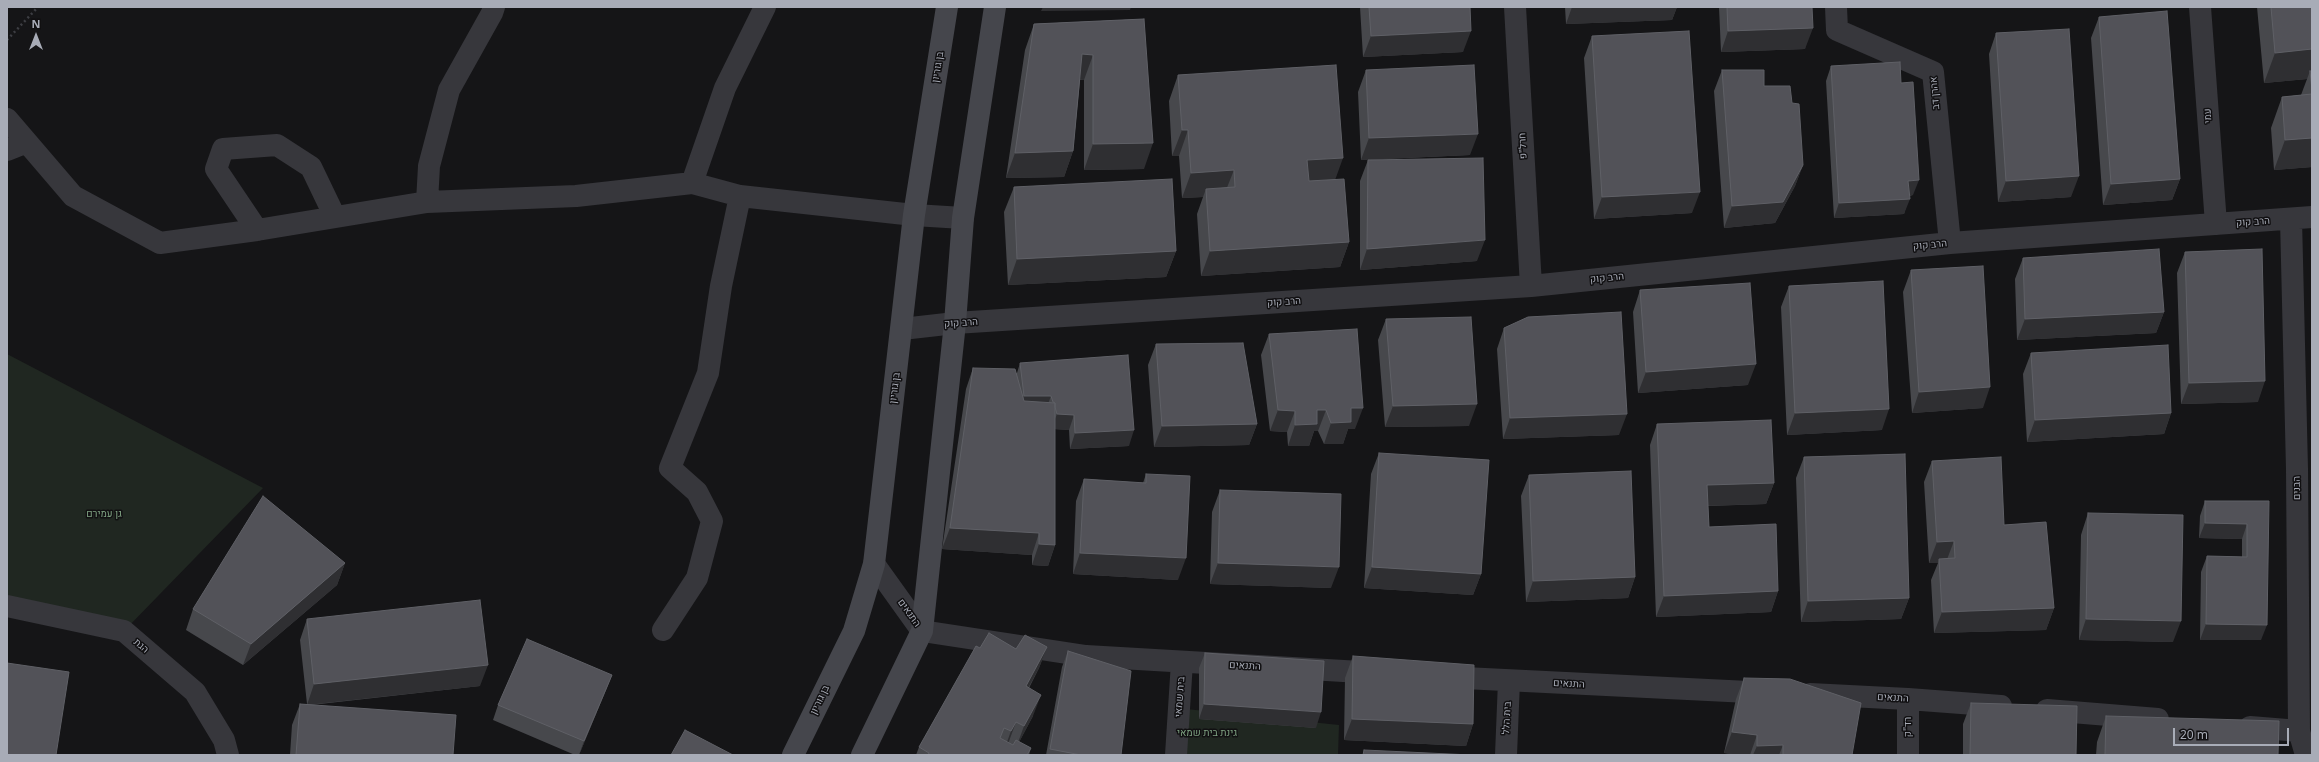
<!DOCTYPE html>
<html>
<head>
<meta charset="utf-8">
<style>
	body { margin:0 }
	#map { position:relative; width:2319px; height:762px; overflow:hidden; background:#151517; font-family:"Noto Sans",sans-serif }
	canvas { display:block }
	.frame { position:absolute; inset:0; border:8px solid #a8acb7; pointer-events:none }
	.north { position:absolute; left:16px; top:16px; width:40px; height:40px; -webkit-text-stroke:3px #111012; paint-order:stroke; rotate:0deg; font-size:11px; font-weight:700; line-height:16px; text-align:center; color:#a8acb7 }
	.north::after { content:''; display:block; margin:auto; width:14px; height:18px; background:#a8acb7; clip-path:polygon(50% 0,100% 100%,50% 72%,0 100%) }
	.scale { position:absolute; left:2173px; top:728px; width:116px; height:18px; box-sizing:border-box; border:2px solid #a8acb7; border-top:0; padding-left:5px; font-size:12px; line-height:14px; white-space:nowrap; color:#a8acb7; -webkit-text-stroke:3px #111012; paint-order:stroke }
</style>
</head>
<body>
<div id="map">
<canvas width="2319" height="762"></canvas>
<div class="frame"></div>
<div class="north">N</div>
<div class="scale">20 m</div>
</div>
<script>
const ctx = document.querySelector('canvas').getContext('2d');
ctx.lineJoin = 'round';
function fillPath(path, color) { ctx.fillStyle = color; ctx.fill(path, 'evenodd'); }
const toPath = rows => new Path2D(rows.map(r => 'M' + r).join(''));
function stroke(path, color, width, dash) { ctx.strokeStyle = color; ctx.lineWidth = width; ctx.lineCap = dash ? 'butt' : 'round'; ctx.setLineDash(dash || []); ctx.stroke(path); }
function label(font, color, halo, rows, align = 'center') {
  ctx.font = font + ' "Noto Sans",Heebo,sans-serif'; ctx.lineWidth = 3; ctx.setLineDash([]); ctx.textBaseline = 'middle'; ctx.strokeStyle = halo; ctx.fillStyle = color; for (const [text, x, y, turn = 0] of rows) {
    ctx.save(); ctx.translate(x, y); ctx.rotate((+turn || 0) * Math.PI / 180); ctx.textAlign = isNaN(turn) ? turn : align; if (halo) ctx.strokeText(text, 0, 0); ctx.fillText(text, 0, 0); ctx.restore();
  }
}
const green = toPath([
	[7,354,263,488,124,631,7,606],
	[1186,709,1339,725,1338,755,1185,755]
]);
const path = toPath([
	[7,40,38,7]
]);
const street = toPath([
	[1515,7,1531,286],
	[1836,7,1837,30,1933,72,1950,243],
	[2200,7,2216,224],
	[7,119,73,196,160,243,257,230,427,202,576,196,692,183,740,196,914,215,963,218],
	[7,150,27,142],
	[692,183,725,88,765,7],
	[427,202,429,166,449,90,492,13,494,7],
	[2291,219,2297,469,2299,731,2306,755],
	[257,230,216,169,223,149,277,145,311,167,335,217],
	[902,329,955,323,1531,286,1950,243,2312,217],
	[874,564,922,631,1086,656,1378,673],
	[7,606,124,631,195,692,224,740,228,755],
	[663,630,697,578,712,521,697,492,670,468,708,373,721,286,740,196],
	[1444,677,1769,693],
	[1810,694,1908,699,2001,706],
	[2047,710,2158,719],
	[2250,727,2299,731],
	[1176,755,1182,662],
	[1506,755,1509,681],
	[1908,755,1908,699]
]);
const secondary = toPath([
	[793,755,854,631,874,564,914,215,947,7],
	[862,755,922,631,955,323,963,218,995,7]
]);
const wall = toPath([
	[1360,7,1470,7,1463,52,1363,57],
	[1565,7,1677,7,1672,20,1566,24],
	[1719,7,1812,7,1805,49,1721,52],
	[2257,7,2312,7,2312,167,2274,170,2271,128,2282,97,2301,95,2307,79,2264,83],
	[2099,17,2180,179,2172,200,2103,205,2091,38],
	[1144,19,1144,169,1084,170,1084,80,1080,80,1073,151,1064,177,1006,178,1025,50,1034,24],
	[1996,33,2071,197,1998,202,1989,54],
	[1592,36,1692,213,1594,219,1584,58],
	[1831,66,1901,83,1913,195,1909,196,1904,214,1834,218,1826,81],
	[1366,70,1470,155,1361,160,1358,92],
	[1722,70,1764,86,1792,103,1803,165,1795,186,1775,223,1724,228,1714,91],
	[1178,75,1335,179,1349,242,1340,267,1201,276,1197,214,1203,197,1182,198,1179,156,1172,156,1169,101],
	[1368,160,1477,261,1360,270,1360,181],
	[1014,187,1176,251,1166,277,1008,285,1004,212],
	[2185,252,2258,402,2181,404,2177,273],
	[2023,258,2164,312,2156,333,2017,340,2015,279],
	[1911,270,1983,408,1912,413,1903,292],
	[1789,286,1882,430,1787,435,1781,307],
	[1640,290,1748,385,1638,393,1633,312],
	[1386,319,1469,426,1385,427,1378,340],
	[1504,328,1619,435,1503,439,1497,349],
	[1269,334,1355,429,1348,429,1343,444,1324,444,1318,431,1314,431,1309,446,1288,446,1287,432,1270,431,1261,355],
	[1156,344,1257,424,1249,445,1154,447,1148,365],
	[2031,353,2171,413,2164,434,2027,442,2023,374],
	[1020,363,1129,446,1070,449,1069,430,1055,429,1055,545,1048,566,1032,565,1032,555,942,549,966,389,973,368,1017,373],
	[1657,424,1774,483,1766,504,1708,506,1709,527,1778,591,1771,612,1656,617,1650,445],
	[1379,453,1481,574,1473,595,1364,588,1371,474],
	[1804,457,1909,598,1901,619,1801,622,1796,478],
	[1932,461,2004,525,2054,608,2046,630,1934,633,1931,580,1938,563,1929,563,1924,482],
	[1146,474,1178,580,1073,574,1076,501,1084,479,1143,483],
	[1529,475,1635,577,1628,598,1526,602,1521,496],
	[1220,490,1331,588,1210,584,1212,512],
	[2205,501,2269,501,2261,640,2200,640,2201,572,2207,556,2242,557,2242,539,2199,538,2200,516],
	[2088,513,2173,642,2079,640,2081,535],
	[345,563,337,585,243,665,186,630,193,609],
	[307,619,480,686,311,705,453,755,290,755,292,725,300,704,307,704,300,640],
	[1047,647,1039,668,1029,688,1033,716,1019,742,1031,748,1029,755,916,755,919,747,980,648,1016,649],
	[1068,651,1121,755,1046,755,1062,667],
	[1205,653,1316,728,1199,719,1199,668],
	[1353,656,1473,724,1466,746,1344,740,1345,678],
	[612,675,606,690,579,755,575,755,493,720,498,705],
	[1744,678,1852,755,1741,755,1724,753,1736,699],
	[1971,703,2076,755,1963,755,1963,724],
	[2106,716,2278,755,2096,755,2097,742]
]);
const shadedWall = toPath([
	[1043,7,1131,7,1130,10,1041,11],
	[1572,7,1677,7,1672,20,1566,24],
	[1813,28,1805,49,1721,52,1728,31],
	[1471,31,1463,52,1363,57,1371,36],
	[2312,49,2312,79,2310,71,2307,79,2264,83,2275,53],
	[1082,54,1093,55,1084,80,1073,79],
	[1182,130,1188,130,1179,156,1172,156],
	[1478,134,1470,155,1361,160,1369,138],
	[2312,138,2312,167,2274,170,2285,140],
	[1153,143,1144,169,1084,170,1093,144],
	[1073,151,1064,177,1006,178,1015,153],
	[1343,158,1334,183,1298,186,1307,160],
	[1803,165,1795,186,1775,223,1724,228,1732,206],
	[1234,170,1224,195,1206,189,1203,197,1182,198,1191,173],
	[2079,176,2071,197,1998,202,2006,181],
	[2180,179,2172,200,2103,205,2111,184],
	[1919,180,1913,195,1903,196,1908,181],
	[1700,192,1692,213,1594,219,1602,197],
	[1910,199,1904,214,1834,218,1839,203],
	[1485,240,1477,261,1360,270,1367,249],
	[1349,242,1340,267,1201,276,1210,251],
	[1176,251,1166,277,1008,285,1017,259],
	[2164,312,2156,333,2017,340,2025,319],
	[1756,364,1748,385,1638,393,1646,372],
	[2265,381,2258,402,2181,404,2189,383],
	[1990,387,1983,408,1912,413,1919,392],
	[1024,396,1051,396,1045,412,1018,412],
	[1477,404,1469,426,1385,427,1393,406],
	[1351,408,1363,408,1355,429,1348,429,1343,444,1324,444,1331,423],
	[1889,409,1882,430,1787,435,1795,413],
	[1278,410,1295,411,1287,432,1270,431],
	[1317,410,1326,410,1318,431,1314,431,1309,446,1288,446,1295,425],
	[2171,413,2164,434,2027,442,2035,420],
	[1057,414,1074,415,1069,430,1051,429],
	[1627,414,1619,435,1503,439,1510,418],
	[1257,424,1249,445,1154,447,1162,426],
	[1134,430,1129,446,1070,449,1075,433],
	[1774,483,1766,504,1700,506,1707,485],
	[2205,523,2247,524,2242,539,2199,538],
	[950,528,1039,533,1032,555,942,549],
	[1954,541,1946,562,1939,559,1938,563,1929,563,1937,542],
	[1039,544,1055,545,1048,566,1032,565],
	[1080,553,1186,558,1178,580,1073,574],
	[345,563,337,585,243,665,251,644],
	[1218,563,1339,567,1331,588,1210,584],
	[1372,567,1481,574,1473,595,1364,588],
	[1635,577,1628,598,1526,602,1533,581],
	[1778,591,1771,612,1656,617,1664,596],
	[1909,598,1901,619,1801,622,1808,601],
	[2054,608,2046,630,1934,633,1942,612],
	[2086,619,2181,621,2173,642,2079,640],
	[2206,624,2267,625,2261,640,2200,640],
	[1047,647,1039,668,1018,707,1026,686],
	[488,665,480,686,307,705,314,684],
	[612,675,606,690,579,755,584,741],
	[1041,695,1033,716,1016,748,1024,726],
	[1204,704,1321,712,1316,728,1199,719],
	[1352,719,1473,724,1466,746,1344,740],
	[1016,722,1008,744,1003,753,1011,731],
	[1732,732,1757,735,1750,755,1741,755,1724,753],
	[1783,745,1779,755,1753,755,1757,746]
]);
const building = toPath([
	[1369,7,1470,7,1471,31,1371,36,1369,7],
	[1727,7,1812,7,1813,28,1728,31,1727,7],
	[2271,7,2312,7,2312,49,2275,53,2271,7],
	[2167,11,2180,179,2111,184,2099,17,2167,11],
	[1144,19,1153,143,1093,144,1093,55,1082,54,1073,151,1015,153,1034,24,1144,19],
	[2069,29,2079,176,2006,181,1996,33,2069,29],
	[1689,31,1700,192,1602,197,1592,36,1689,31],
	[1900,62,1901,83,1913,82,1919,180,1908,181,1910,199,1839,203,1831,66,1900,62],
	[1336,65,1343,158,1307,160,1309,181,1344,179,1349,242,1210,251,1206,189,1235,187,1234,170,1191,173,1188,130,1182,130,1178,75,1336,65],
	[1474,65,1478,134,1369,138,1366,70,1474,65],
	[1722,70,1764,70,1764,86,1790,86,1792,103,1799,104,1803,165,1783,202,1732,206,1722,70],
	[2310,71,2312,71,2312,90,2310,71],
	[2312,94,2312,138,2285,140,2282,97,2312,94],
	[1483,158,1485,240,1367,249,1368,160,1483,158],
	[1172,179,1176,251,1017,259,1014,187,1172,179],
	[2159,249,2164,312,2025,319,2023,258,2159,249],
	[2262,249,2265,381,2189,383,2185,252,2262,249],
	[1983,266,1990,387,1919,392,1911,270,1983,266],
	[1883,281,1889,409,1795,413,1789,286,1883,281],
	[1750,283,1756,364,1646,372,1640,290,1750,283],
	[1621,312,1627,414,1510,418,1504,328,1528,317,1621,312],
	[1471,317,1477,404,1393,406,1386,319,1471,317],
	[1357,329,1363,408,1351,408,1351,422,1331,423,1326,410,1317,410,1317,424,1295,425,1295,411,1278,410,1269,334,1357,329],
	[1243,343,1257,424,1162,426,1156,344,1243,343],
	[2168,345,2171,413,2035,420,2031,353,2168,345],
	[1128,355,1134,430,1075,433,1074,415,1057,414,1055,407,1055,403,1053,402,1051,396,1024,396,1020,363,1128,355],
	[973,368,1015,369,1024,401,1055,403,1055,545,1039,544,1039,533,950,528,973,368],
	[1771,420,1774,483,1707,485,1709,527,1776,524,1778,591,1664,596,1657,424,1771,420],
	[1379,453,1489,460,1481,574,1372,567,1379,453],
	[1905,454,1909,598,1808,601,1804,457,1905,454],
	[2001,457,2004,525,2046,522,2054,608,1942,612,1939,559,1955,558,1954,541,1937,542,1932,461,2001,457],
	[1631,471,1635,577,1533,581,1529,475,1631,471],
	[1146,474,1190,476,1186,558,1080,553,1084,479,1146,483,1146,474],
	[1220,490,1341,494,1339,567,1218,563,1220,490],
	[263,496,345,563,251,644,193,609,263,496],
	[2205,501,2269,501,2267,625,2206,624,2207,556,2247,557,2247,524,2205,523,2205,501],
	[2088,513,2183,515,2181,621,2086,619,2088,513],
	[480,600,488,665,314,684,307,619,480,600],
	[989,633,1016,649,1025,635,1047,647,1026,686,1041,695,1024,726,1016,722,1011,731,1004,728,1000,738,1013,745,1016,740,1031,748,1027,755,928,755,929,753,919,747,976,646,980,648,989,633],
	[527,639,612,675,584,741,498,705,527,639],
	[1068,651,1131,671,1121,755,1081,755,1050,749,1068,651],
	[1205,653,1324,661,1321,712,1204,704,1205,653],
	[1353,656,1474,665,1473,724,1352,719,1353,656],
	[7,663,69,672,56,755,7,755,7,663],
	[1744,678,1790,679,1861,703,1852,755,1783,755,1783,745,1757,746,1757,735,1732,732,1744,678],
	[1971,703,2077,706,2076,755,1970,755,1971,703],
	[300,704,456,715,453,755,296,755,300,704],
	[2106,716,2279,721,2278,755,2105,755,2106,716],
	[685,730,733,755,671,755,685,730],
	[1364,750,1471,755,1363,755,1364,750]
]);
const streetNames = [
	["בן גוריון",938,67,-81],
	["אהרן דב",1935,93,-95],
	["עמי",2208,116,-94],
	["חרל\"פ",1523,146,-93],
	["הרב קוק",2253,222,-4],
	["הרב קוק",1930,245,-6],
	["הרב קוק",1607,278,-6],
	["הרב קוק",1284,302,-4],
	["הרב קוק",961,323,-4],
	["בן גוריון",895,388,-83],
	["הבנים",2297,488,-91],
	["התנאים",909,613,54],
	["הגת",141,646,41],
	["התנאים",1245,666,3],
	["התנאים",1569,684,3],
	["בית שמאי",1180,697,-86],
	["התנאים",1893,698,3],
	["בן גוריון",820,700,-64],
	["בית הלל",1507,718,-87],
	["רד\"ק",1908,727,-90]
];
const parkNames = [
	["גן עמירם",104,514],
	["גינת בית שמאי",1207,733]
];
fillPath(green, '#202721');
stroke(path, '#3d3e43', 2.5, [2, 3]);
stroke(street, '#37373c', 22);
stroke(secondary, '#45464c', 22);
fillPath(wall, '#47484c');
fillPath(shadedWall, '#2f2f32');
fillPath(building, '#525258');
stroke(building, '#5f6066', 1);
label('10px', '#a8acb7', '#111012', streetNames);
label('10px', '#7fa282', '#111012', parkNames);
</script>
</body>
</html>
